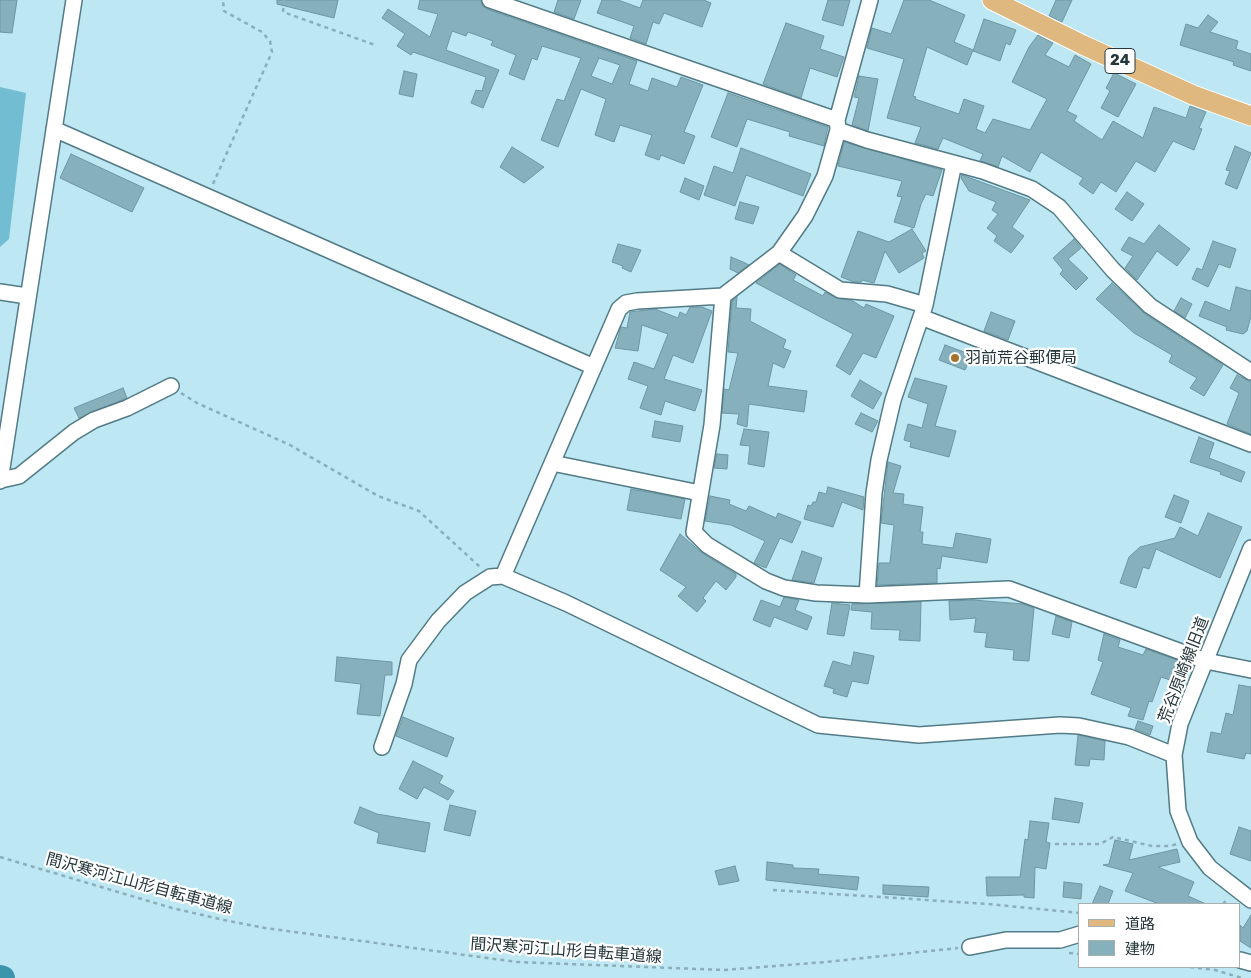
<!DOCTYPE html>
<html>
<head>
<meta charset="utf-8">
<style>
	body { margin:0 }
	#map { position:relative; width:1251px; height:978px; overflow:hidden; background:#bce7f3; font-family:Rubik,"Noto Sans JP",sans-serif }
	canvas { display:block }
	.legend { position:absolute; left:1078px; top:903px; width:162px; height:65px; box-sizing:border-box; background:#fff; border:1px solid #a8afb1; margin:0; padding:6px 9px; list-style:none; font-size:15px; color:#26373c }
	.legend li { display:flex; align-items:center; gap:10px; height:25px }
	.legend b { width:25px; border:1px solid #a8afb1 }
</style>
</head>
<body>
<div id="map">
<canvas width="1251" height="978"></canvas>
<ul class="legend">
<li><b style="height:6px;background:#deb87e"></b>道路</li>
<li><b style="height:14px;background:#86b0bc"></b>建物</li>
</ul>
</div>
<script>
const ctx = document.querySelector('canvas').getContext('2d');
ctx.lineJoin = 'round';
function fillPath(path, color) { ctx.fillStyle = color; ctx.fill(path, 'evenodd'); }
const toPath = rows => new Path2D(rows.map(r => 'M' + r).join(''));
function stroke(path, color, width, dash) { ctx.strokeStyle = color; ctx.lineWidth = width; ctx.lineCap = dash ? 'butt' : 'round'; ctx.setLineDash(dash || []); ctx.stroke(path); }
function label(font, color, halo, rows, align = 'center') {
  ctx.font = font + ' Rubik,"Noto Sans JP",sans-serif'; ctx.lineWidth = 4.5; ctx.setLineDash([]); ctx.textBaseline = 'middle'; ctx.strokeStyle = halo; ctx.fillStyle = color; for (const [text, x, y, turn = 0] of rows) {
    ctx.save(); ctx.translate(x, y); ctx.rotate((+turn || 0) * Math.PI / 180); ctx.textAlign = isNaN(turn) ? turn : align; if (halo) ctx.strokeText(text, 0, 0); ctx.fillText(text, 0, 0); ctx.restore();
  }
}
const green = toPath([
	[0,87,26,93,9,239,0,247]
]);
const river = toPath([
	[0,977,3,978]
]);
const building = toPath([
	[0,0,17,0,12,33,0,32,0,0],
	[277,0,338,0,334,18,277,4,277,0],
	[420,0,481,0,483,6,487,9,637,61,629,84,648,91,652,78,677,87,681,77,703,85,684,132,695,136,684,164,661,155,659,160,645,155,652,135,620,125,614,142,595,135,606,99,581,89,558,147,541,140,557,99,564,101,581,58,542,46,537,60,532,58,524,80,509,74,516,55,491,45,493,41,468,32,466,36,452,31,446,50,499,70,483,108,471,103,476,90,482,91,486,77,413,52,411,55,397,46,405,34,382,18,388,9,430,37,438,14,418,9,420,0],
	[599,58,620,65,612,84,591,76,599,58],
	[558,0,581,0,574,19,554,12,558,0],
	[602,0,618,0,640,8,643,0,704,0,711,3,702,27,664,13,659,24,653,22,646,44,630,38,634,26,597,13,602,0],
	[828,0,850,0,843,26,822,20,828,0],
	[904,0,929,0,965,15,954,42,973,50,967,65,927,47,913,96,916,97,915,99,959,114,964,99,984,106,976,129,985,133,993,119,1030,130,1047,99,1012,82,1029,47,1038,35,1053,43,1045,55,1069,67,1075,55,1091,64,1067,111,1077,116,1074,121,1102,140,1113,121,1143,138,1154,107,1186,118,1190,106,1206,112,1199,128,1202,129,1194,150,1173,141,1155,172,1136,161,1116,192,1101,182,1093,194,1079,184,1083,178,1041,152,1030,172,1002,156,998,167,980,161,983,154,943,138,938,149,915,143,921,127,887,118,904,59,867,48,872,28,891,34,904,0],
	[1056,0,1072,0,1062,22,1049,16,1056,0],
	[1208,15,1218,22,1210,32,1238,41,1236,49,1251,54,1251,71,1233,65,1234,62,1180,45,1186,24,1198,28,1208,15],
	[984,19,1016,30,1010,45,1006,43,1000,61,973,51,984,19],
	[786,23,824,36,820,49,844,57,837,77,810,68,801,98,763,84,786,23],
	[404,71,417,74,413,97,399,94,404,71],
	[1114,73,1136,84,1118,117,1101,108,1110,91,1106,88,1114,73],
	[859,76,878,79,868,131,852,125,859,98,854,97,859,76],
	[728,93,828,127,824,146,789,136,790,132,747,119,737,147,711,137,728,93],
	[844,142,942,170,933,196,926,194,921,204,914,228,894,222,902,197,897,196,902,181,838,166,844,142],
	[1235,146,1251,153,1237,189,1225,184,1230,171,1226,170,1235,146],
	[512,147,544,167,524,183,500,167,512,147],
	[741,148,811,174,803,196,746,175,735,206,704,195,714,166,733,173,741,148],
	[71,154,144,188,132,212,60,178,71,154],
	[962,175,1030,200,1012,227,1024,236,1011,253,994,241,997,236,987,228,998,214,992,210,996,202,969,191,961,178,962,175],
	[685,178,704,186,699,200,680,192,685,178],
	[1127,192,1144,204,1132,221,1115,209,1127,192],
	[740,202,759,207,753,224,735,219,740,202],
	[1159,225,1190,249,1177,266,1157,251,1137,280,1125,268,1133,256,1121,250,1129,237,1144,244,1159,225],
	[912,229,926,251,922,253,924,258,899,273,885,251,874,283,862,280,861,282,854,282,841,277,858,231,889,242,912,229],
	[1074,239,1081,248,1068,259,1088,278,1076,290,1060,274,1063,270,1053,258,1074,239],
	[1213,241,1236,249,1230,268,1219,264,1208,287,1192,279,1197,268,1202,270,1213,241],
	[618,244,641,250,631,272,622,268,623,266,612,262,618,244],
	[731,257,743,262,749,265,738,273,730,269,731,257],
	[780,264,796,275,793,280,823,296,825,292,836,298,851,300,864,308,866,304,894,316,876,358,863,353,850,375,836,366,853,334,756,283,780,264],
	[1112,283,1145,314,1223,365,1204,396,1190,388,1197,378,1169,362,1172,355,1134,333,1096,299,1112,283],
	[1236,287,1251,291,1251,316,1247,331,1243,334,1226,330,1227,327,1199,316,1205,301,1230,311,1236,287],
	[737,297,736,308,751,309,750,321,786,340,783,348,791,351,784,368,773,363,768,386,807,391,804,412,749,404,747,427,737,424,739,414,722,413,724,389,729,390,738,353,728,352,732,301,737,297],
	[1181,298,1192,304,1185,318,1174,311,1181,298],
	[690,307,702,307,712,311,693,363,673,355,664,379,702,390,695,411,665,401,661,415,640,408,648,386,628,379,634,362,654,369,668,334,642,325,638,351,615,348,621,327,627,328,630,312,655,309,678,318,680,312,686,315,690,307],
	[991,312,1015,321,1008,340,984,331,991,312],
	[945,345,972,355,965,370,939,360,945,345],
	[1237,375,1251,382,1251,434,1227,424,1239,393,1230,388,1237,375],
	[915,378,947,386,935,426,956,431,949,457,910,447,911,442,904,440,908,424,922,428,928,404,908,397,915,378],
	[860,380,882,393,873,409,851,396,860,380],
	[123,388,127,398,79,418,74,408,123,388],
	[861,413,878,421,872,432,855,424,861,413],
	[655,421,683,426,680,442,652,437,655,421],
	[744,429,769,432,764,467,748,464,750,446,740,445,744,429],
	[1199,437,1214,443,1209,458,1245,472,1241,482,1220,474,1221,472,1190,462,1199,437],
	[717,454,728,455,727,469,714,468,717,454],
	[888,462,901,466,893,493,904,494,903,504,923,507,920,532,923,532,922,544,953,548,956,533,991,539,987,563,942,556,940,569,937,568,937,583,877,585,879,563,890,563,894,525,881,523,888,462],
	[828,487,864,497,863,510,842,502,833,527,804,519,808,505,811,506,813,502,816,502,819,492,826,494,828,487],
	[631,489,685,499,681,519,627,510,631,489],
	[1174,495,1189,501,1181,523,1165,517,1174,495],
	[710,496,730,500,729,504,746,511,749,506,776,518,778,513,801,522,792,543,780,538,766,568,754,563,765,541,731,525,705,521,710,496],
	[1208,513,1242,527,1220,578,1156,549,1149,569,1143,567,1136,588,1120,583,1129,557,1140,547,1175,538,1180,527,1198,536,1208,513],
	[680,534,702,553,736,574,736,577,726,590,716,581,703,598,706,601,697,612,678,596,686,587,660,570,680,534],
	[802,551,822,558,814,583,792,580,802,551],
	[784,597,799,600,795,610,812,617,807,630,774,617,770,627,753,620,761,600,780,607,784,597],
	[973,600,1023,604,1034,608,1029,661,1013,660,1014,650,985,647,987,633,974,632,976,618,950,620,949,601,973,600],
	[921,602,920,641,899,640,900,630,871,629,872,612,851,610,852,604,921,602],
	[832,603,850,605,844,636,827,634,832,603],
	[1056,616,1072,622,1069,638,1052,634,1056,616],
	[1104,634,1120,640,1118,647,1143,655,1146,649,1185,663,1179,683,1161,677,1152,702,1149,701,1143,720,1128,716,1131,708,1091,694,1103,662,1098,660,1104,634],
	[854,652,874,656,868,684,852,681,847,697,833,693,834,689,824,686,833,661,851,666,854,652],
	[337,657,392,662,392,675,385,675,380,716,357,714,361,684,335,681,337,657],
	[1239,685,1251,687,1251,754,1246,753,1244,759,1207,752,1211,732,1221,734,1226,713,1233,715,1239,685],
	[403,717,454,738,447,757,396,736,403,717],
	[1138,721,1153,726,1150,735,1135,729,1138,721],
	[1078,735,1105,741,1104,760,1090,759,1089,766,1075,765,1078,735],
	[413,761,443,776,439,783,454,791,448,800,424,787,417,799,399,789,413,761],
	[1055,798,1083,803,1079,823,1052,819,1055,798],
	[450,805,476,811,470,836,444,830,450,805],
	[360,807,377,814,430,823,425,852,377,843,379,833,354,823,360,807],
	[1030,821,1049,823,1046,842,1050,843,1046,869,1035,867,1034,898,1024,897,1024,895,987,896,986,877,1020,877,1025,839,1028,840,1030,821],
	[1239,827,1251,831,1251,861,1230,854,1239,827],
	[1115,840,1133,844,1129,860,1177,849,1180,862,1158,867,1194,882,1188,896,1206,904,1159,904,1125,891,1133,873,1103,865,1109,864,1115,840],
	[767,862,793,865,793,868,819,869,818,874,859,877,857,890,766,880,767,862],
	[735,866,739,881,719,885,715,871,735,866],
	[1064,882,1082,884,1081,899,1063,897,1064,882],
	[883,885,929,887,928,897,883,894,883,885],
	[1100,886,1113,891,1108,904,1092,904,1100,886],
	[1251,915,1251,948,1240,941,1240,925,1243,928,1251,915]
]);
const path = toPath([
	[284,0,283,12,375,45],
	[213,184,272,52,270,41,262,32,224,11,223,0],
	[181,393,197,403,290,445,378,496,419,511,480,567],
	[1055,844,1100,844,1113,837,1152,846,1170,846,1177,844],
	[0,857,172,908,224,920,265,928,517,962,724,970,826,962,958,948],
	[773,890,988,904,1080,913],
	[1223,904,1228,898],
	[1069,953,1080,954],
	[1190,967,1215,970,1242,978]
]);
const minor = toPath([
	[490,0,837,120],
	[838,128,837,120,870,0],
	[54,129,594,367],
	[779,253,840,290,887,294,925,305],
	[0,292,27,296],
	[723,296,712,425,694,532,707,545,766,581,784,588,816,593,867,595,1009,589,1206,661,1251,670],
	[921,317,1251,444],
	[552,463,700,493],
	[1,480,19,476,74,432,94,420,127,408,171,386],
	[0,481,74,0],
	[1251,548,1188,704,1180,724,1174,755,1178,811,1190,842,1210,868,1251,900],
	[503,576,619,309,626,303,637,301,723,296,779,253,805,216,825,176,838,130,867,140,983,171,1032,189,1059,207,1113,270,1150,306,1251,372],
	[867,595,874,493,879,460,893,400,925,305,954,163],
	[382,747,404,684,409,660,438,621,465,593,490,577,503,576,566,603,818,725,919,735,1060,725,1079,726,1129,737,1174,755],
	[970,947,1006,940,1060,940,1080,934],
	[1240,960,1251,963]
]);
const major = toPath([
	[992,0,1083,45,1193,95,1251,116]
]);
const markers = [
	[955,358,5,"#a6732a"]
];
const shields = [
	[1120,61,30]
];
const shieldNames = [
	["24",1120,61]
];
const poiNames = [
	["羽前荒谷郵便局",965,358]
];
const streetNames = [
	["荒谷原崎線旧道",1184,670,-69],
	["間沢寒河江山形自転車道線",139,884,15],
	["間沢寒河江山形自転車道線",566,951,4]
];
fillPath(green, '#72bdd1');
stroke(river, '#3b95ab', 24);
fillPath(building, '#86b0bc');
stroke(building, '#6d96a2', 1);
stroke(minor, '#527b86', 18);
stroke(major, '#fff', 21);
stroke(path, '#8baeb8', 2.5, [4, 4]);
stroke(minor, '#fff', 15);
stroke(major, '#deb87e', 19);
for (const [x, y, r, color] of markers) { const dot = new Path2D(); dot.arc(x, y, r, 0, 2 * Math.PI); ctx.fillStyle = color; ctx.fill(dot); stroke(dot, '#fff', 2); }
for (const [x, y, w] of shields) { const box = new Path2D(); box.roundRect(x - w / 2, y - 12.5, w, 25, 4); ctx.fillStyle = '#fff'; ctx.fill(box); stroke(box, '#26373c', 1); }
label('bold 15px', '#26373c', null, shieldNames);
label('16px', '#26373c', '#fff', poiNames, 'left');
label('16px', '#26373c', '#fff', streetNames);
</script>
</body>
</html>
